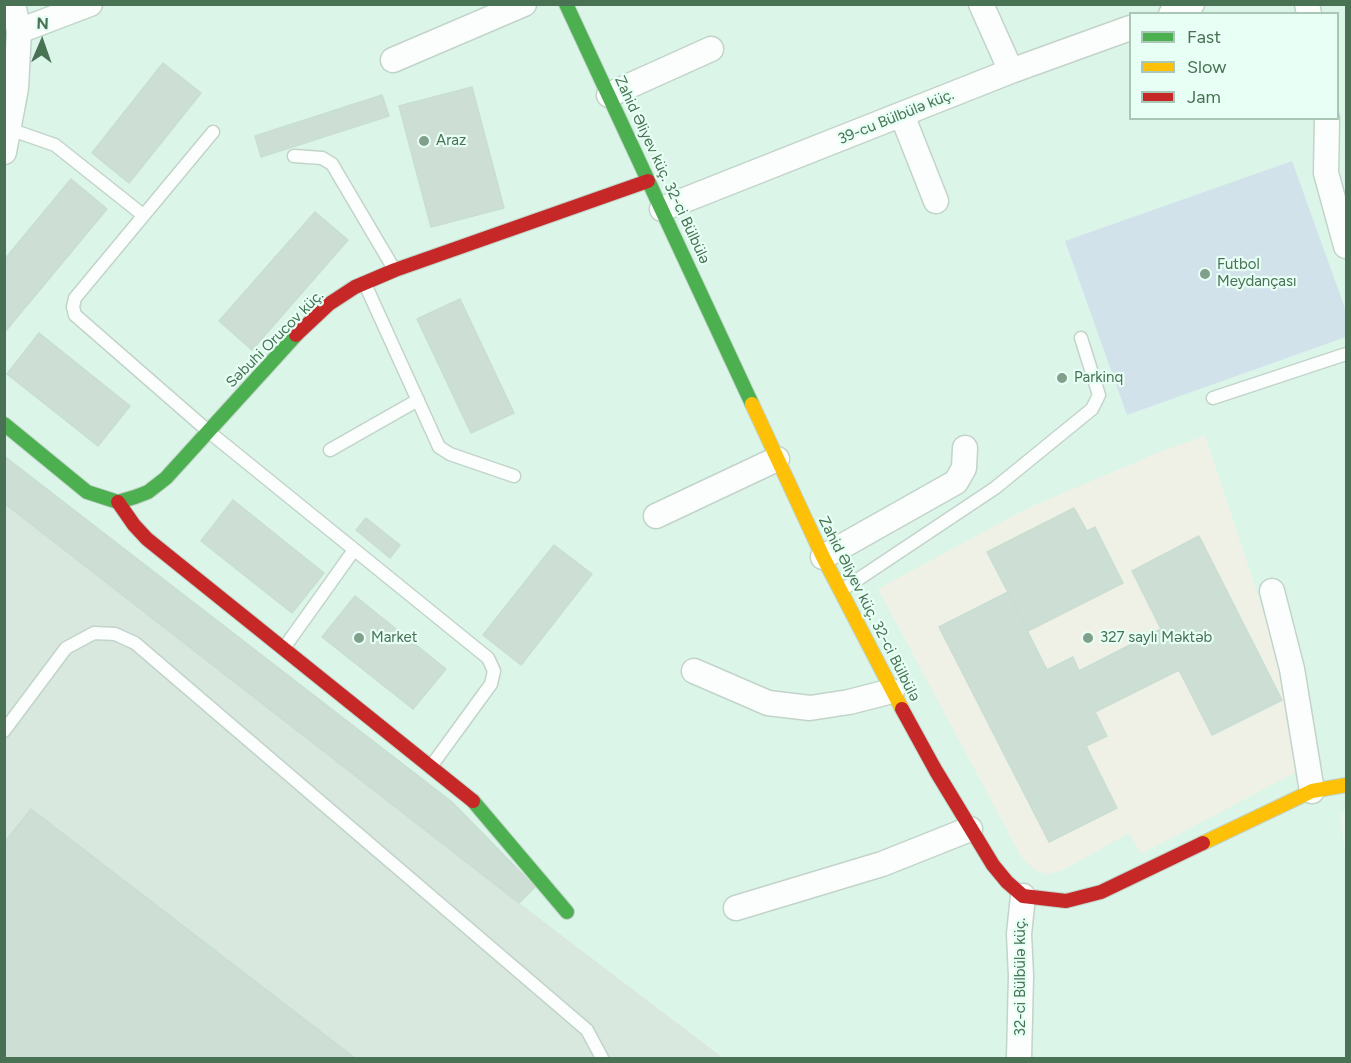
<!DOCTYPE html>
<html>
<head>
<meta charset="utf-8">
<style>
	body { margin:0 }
	#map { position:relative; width:1351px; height:1063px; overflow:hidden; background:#e7f5ef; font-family:Figtree,sans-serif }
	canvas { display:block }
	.frame { position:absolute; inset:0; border:6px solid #497255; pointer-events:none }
	.legend { position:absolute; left:1129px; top:12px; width:210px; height:108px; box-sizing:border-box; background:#e7fff4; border:2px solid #a8c7b4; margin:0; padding:8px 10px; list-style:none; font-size:18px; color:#497255 }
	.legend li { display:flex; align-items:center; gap:12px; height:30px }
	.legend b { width:30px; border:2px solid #a8c7b4 }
	.north { position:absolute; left:12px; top:12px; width:60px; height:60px; -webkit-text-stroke:4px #e7fff4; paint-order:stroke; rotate:2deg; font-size:16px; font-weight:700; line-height:24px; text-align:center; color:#497255 }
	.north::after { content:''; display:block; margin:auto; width:21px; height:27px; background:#497255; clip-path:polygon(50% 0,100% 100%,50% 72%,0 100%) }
</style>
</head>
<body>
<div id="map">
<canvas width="1351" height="1063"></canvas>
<div class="frame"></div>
<ul class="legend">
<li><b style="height:8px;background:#4caf50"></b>Fast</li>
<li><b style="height:8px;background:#ffc107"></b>Slow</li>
<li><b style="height:8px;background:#c62828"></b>Jam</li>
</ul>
<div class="north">N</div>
</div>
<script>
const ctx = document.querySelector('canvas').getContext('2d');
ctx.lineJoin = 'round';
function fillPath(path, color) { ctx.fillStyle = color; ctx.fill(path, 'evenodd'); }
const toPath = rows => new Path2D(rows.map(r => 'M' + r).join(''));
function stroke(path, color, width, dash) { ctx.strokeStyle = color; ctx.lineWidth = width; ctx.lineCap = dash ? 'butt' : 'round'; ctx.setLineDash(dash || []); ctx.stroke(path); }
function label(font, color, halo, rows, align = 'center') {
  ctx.font = font + ' Figtree,sans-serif'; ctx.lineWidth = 4.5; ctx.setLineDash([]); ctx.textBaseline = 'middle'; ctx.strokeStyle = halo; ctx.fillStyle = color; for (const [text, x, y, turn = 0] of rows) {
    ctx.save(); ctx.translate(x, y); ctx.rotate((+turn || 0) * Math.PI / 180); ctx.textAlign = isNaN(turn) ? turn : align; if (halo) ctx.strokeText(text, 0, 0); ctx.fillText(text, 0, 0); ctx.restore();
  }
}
const residential = toPath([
	[5,5,1346,5,1346,810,1340,814,1346,858,1346,1058,5,1058],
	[1130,14,1338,14,1338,118,1130,118]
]);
const industrial = toPath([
	[4,503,519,903,723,1058,5,1058]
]);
const education = toPath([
	[1205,436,1288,686,1300,770,1141,854,1129,833,1063,870,1049,874,1036,871,1022,858,878,589,1028,508,1162,451]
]);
const green = toPath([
	[1292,161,1346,311,1346,337,1127,415,1065,241]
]);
const building = toPath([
	[163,63,201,93,129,183,92,153,163,63],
	[472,87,504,208,431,227,399,106,472,87],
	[382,95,389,116,261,157,255,136,382,95],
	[71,179,107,209,4,333,4,260,71,179],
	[315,212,348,240,252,350,219,321,315,212],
	[460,299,514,413,471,433,417,319,460,299],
	[39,333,130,406,98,446,7,374,39,333],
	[4,456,452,802,535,887,519,903,4,503,4,456],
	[233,500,324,573,292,613,201,541,233,500],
	[1074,508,1087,531,1095,527,1123,583,1028,631,987,552,1074,508],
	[366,518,400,545,390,558,356,530,366,518],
	[1199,536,1282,700,1212,735,1179,670,1095,712,1107,736,1086,746,1117,808,1049,842,939,627,1008,592,1047,670,1073,657,1079,671,1161,629,1132,571,1199,536],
	[554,545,592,574,521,665,483,635,554,545],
	[355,596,446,669,413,709,322,637,355,596],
	[31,809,355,1058,4,1058,4,843,31,809]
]);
const lane = toPath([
	[9,129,55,145,143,215],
	[213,132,75,298,73,307,75,315,208,431,488,658,494,671,491,684,432,765],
	[294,156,322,158,332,164,394,269],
	[365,284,439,447,450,454,514,476],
	[1213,398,1346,354],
	[330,450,418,400],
	[842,590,995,488,1092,409,1099,395,1081,338],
	[284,648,354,550],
	[4,731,66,648,94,633,115,634,135,643,587,1030,602,1058]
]);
const street = toPath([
	[981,4,1011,71],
	[1307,4,1309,14],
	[1171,14,1192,4],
	[19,31,90,4],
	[393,60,524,4],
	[609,95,711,49],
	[902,115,936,201],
	[1327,118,1326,173,1346,246],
	[4,152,16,88,19,31,13,4],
	[662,209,1011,71,1130,28],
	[656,516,777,459],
	[823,557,956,482,964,468,965,448],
	[1272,591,1292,669,1312,791],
	[694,671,768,703,810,708,849,702,892,691],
	[736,908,882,864,970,829],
	[1019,1058,1021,976,1019,934,1023,896]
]);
const fast = toPath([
	[566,4,752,404],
	[4,424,87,492,118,502,135,497,148,492,166,478,296,335],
	[473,801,567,912]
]);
const slow = toPath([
	[752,404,823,557,902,709],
	[1203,843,1312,791,1346,785]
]);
const jam = toPath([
	[296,335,329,304,355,287,395,270,648,181],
	[118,502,134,525,147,539,473,801],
	[902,709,936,771,993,865,1007,882,1023,896,1066,901,1101,892,1203,843]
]);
const markers = [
	[424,141,6,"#80a08b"],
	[1205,274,6,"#80a08b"],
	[1062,378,6,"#80a08b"],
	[359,638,6,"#80a08b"],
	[1088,638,6,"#80a08b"]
];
const streetNames = [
	["39-cu Bülbülə küç.",896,117,-22],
	["Zahid Əliyev küç. 32-ci Bülbülə",662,170,65],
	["Səbuhi Orucov küç.",275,339,-45],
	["Zahid Əliyev küç. 32-ci Bülbülə",869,609,63],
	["32-ci Bülbülə küç.",1021,977,-90]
];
const poiNames = [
	["Araz",436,141],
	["Futbol",1217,265],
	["Meydançası",1217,282],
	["Parkinq",1074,378],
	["Market",371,638],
	["327 saylı Məktəb",1100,638]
];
fillPath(residential, '#dcf5e9');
fillPath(industrial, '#d8e8df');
fillPath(education, '#f0f1e6');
fillPath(green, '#d2e2eb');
fillPath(building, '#cddfd4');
stroke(building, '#c9ded2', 1.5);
stroke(lane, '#c2d4c9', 15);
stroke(street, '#c2d4c9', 27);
stroke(fast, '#c0d3c8', 16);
stroke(slow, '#c0d3c8', 16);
stroke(jam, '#c0d3c8', 16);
stroke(lane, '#fbfefd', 12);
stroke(street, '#fbfefd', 24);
stroke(fast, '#4caf50', 14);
stroke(slow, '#ffc107', 14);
stroke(jam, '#c62828', 14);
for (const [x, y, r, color] of markers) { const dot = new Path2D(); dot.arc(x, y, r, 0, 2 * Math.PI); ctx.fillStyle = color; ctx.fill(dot); stroke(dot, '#e7fff4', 2); }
label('15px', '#497255', '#e7fff4', streetNames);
label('15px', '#497255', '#e7fff4', poiNames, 'left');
</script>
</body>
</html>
